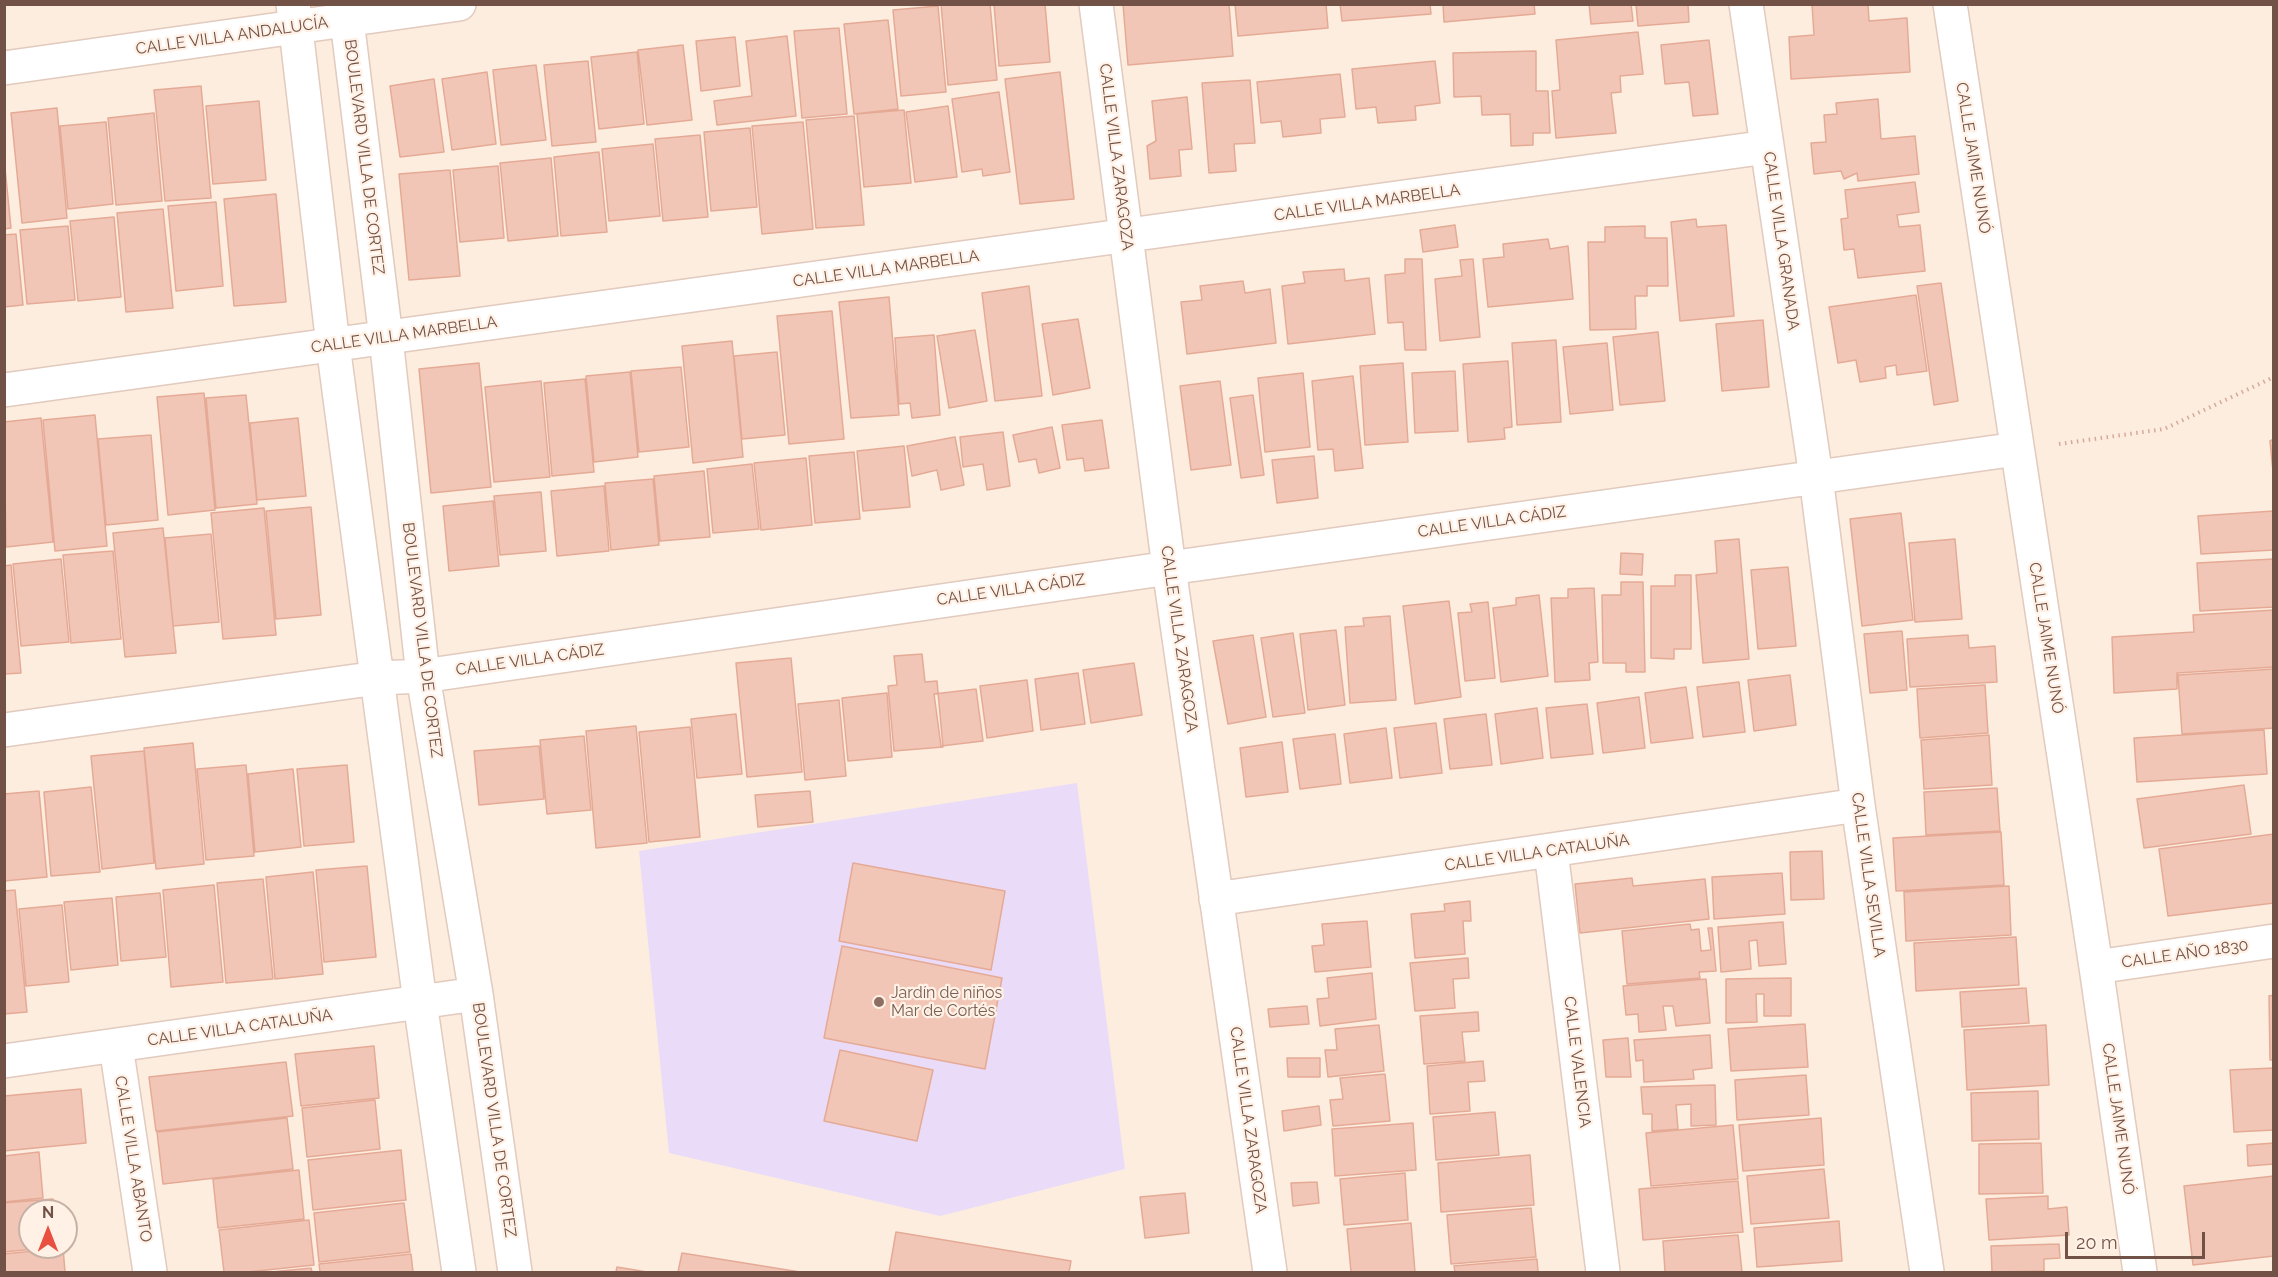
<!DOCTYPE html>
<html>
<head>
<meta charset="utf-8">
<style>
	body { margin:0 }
	#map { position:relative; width:2278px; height:1277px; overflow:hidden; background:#fceddf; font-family:Raleway,sans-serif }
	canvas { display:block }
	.frame { position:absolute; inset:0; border:6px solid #725147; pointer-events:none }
	.north { position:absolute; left:18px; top:1199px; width:60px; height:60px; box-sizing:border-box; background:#fff1e5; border:2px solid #c7b1a6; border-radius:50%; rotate:0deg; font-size:16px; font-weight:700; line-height:24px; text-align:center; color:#725147 }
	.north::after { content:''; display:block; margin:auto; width:21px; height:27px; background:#e95041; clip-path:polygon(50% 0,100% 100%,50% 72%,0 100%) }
	.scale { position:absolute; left:2065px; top:1232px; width:140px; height:27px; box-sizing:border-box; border:3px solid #725147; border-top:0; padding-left:8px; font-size:18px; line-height:21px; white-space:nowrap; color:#725147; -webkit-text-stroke:4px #fff1e5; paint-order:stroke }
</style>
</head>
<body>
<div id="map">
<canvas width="2278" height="1277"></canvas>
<div class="frame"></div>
<div class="north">N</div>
<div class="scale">20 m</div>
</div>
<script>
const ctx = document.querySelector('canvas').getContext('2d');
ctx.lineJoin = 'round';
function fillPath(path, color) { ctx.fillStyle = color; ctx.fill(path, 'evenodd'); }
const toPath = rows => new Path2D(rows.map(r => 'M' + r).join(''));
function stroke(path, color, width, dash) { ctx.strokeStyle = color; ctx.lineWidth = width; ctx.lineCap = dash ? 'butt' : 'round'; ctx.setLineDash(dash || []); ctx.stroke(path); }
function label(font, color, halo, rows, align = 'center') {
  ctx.font = font + ' Raleway,sans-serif'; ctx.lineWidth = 4.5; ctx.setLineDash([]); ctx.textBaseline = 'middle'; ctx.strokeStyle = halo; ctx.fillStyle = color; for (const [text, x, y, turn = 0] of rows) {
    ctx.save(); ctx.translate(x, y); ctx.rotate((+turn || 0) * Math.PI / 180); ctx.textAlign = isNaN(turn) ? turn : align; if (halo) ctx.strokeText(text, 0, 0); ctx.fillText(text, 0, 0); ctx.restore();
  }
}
const education = toPath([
	[1077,783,1125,1169,940,1216,669,1153,639,851]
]);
const building = toPath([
	[941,4,990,4,997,80,948,85,941,4],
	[994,4,1045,4,1050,62,999,66,994,4],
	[1123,4,1229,4,1233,56,1128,65,1123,4],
	[1235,4,1326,4,1328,28,1238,36,1235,4],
	[1340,4,1430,4,1431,14,1342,21,1340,4],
	[1443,4,1534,4,1535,14,1444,22,1443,4],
	[1589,4,1631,4,1633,21,1591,24,1589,4],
	[1636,4,1688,4,1689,22,1638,26,1636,4],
	[1812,4,1868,4,1869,21,1907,18,1910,72,1791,79,1789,37,1814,35,1812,4],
	[938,6,946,92,901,96,893,10,938,6],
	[888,20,898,109,854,114,844,24,888,20],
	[839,28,847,114,802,118,794,31,839,28],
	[1638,32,1643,74,1620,76,1621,92,1611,93,1616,133,1556,138,1552,91,1560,90,1556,40,1638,32],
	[787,36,796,116,717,125,714,101,752,96,746,41,787,36],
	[735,37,740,86,701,91,696,41,735,37],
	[1709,40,1718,114,1693,116,1689,82,1665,84,1661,45,1709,40],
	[683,45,692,120,647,125,638,50,683,45],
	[1536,51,1536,91,1548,91,1550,133,1533,133,1533,145,1511,146,1510,114,1482,115,1481,96,1454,97,1453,53,1536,51],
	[637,52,644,124,599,129,591,57,637,52],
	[588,61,596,142,552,146,544,65,588,61],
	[1435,61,1440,103,1415,106,1416,120,1378,123,1376,107,1356,109,1352,69,1435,61],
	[536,65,546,140,501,145,493,70,536,65],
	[487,72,496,144,452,150,442,79,487,72],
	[1060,72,1074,199,1020,204,1005,79,1060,72],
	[1340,74,1345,117,1320,119,1321,133,1283,137,1281,121,1261,123,1257,82,1340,74],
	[434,79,444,152,400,157,390,86,434,79],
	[1250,80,1255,143,1234,144,1236,171,1209,173,1202,83,1250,80],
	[201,86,211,198,165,201,154,90,201,86],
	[999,92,1010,172,983,176,982,169,962,172,952,99,999,92],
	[1187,97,1192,149,1179,150,1181,176,1150,179,1147,146,1156,141,1152,101,1187,97],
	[1878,99,1881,139,1915,136,1919,174,1858,181,1857,173,1844,179,1841,171,1814,174,1811,143,1826,142,1824,115,1837,114,1836,103,1878,99],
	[259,101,266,180,213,184,206,106,259,101],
	[948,106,957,177,915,182,906,112,948,106],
	[57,108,67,218,22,223,11,113,57,108],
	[904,110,911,183,864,187,857,114,904,110],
	[154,113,162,201,116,205,108,118,154,113],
	[854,116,864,225,816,228,806,120,854,116],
	[106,122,113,204,68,209,60,126,106,122],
	[803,122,813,229,762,234,752,126,803,122],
	[750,128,757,207,711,211,704,132,750,128],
	[700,135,708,217,663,221,655,139,700,135],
	[653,144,660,216,609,221,602,149,653,144],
	[599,152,607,232,561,236,554,157,599,152],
	[4,158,11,228,4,229,4,158],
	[551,158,558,236,508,241,500,163,551,158],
	[498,166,504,238,460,242,453,170,498,166],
	[450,170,460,276,409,280,399,174,450,170],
	[1915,182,1919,212,1897,215,1899,227,1920,225,1925,271,1858,278,1854,249,1844,250,1841,219,1848,218,1845,190,1915,182],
	[276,194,286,302,234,306,224,199,276,194],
	[216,202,223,286,176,291,168,206,216,202],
	[163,209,173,308,126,312,117,213,163,209],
	[114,217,121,297,78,301,70,221,114,217],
	[1696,219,1697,227,1726,225,1734,316,1680,321,1671,222,1696,219],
	[1455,225,1458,247,1423,252,1420,230,1455,225],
	[68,226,75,300,27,304,20,230,68,226],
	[1645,226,1645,238,1667,238,1668,286,1647,286,1647,296,1635,296,1636,329,1590,330,1588,242,1605,242,1605,227,1645,226],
	[16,234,23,305,4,307,4,235,16,234],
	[1548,239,1550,249,1568,246,1573,299,1488,307,1483,259,1504,257,1503,244,1548,239],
	[1405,259,1422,259,1426,350,1405,350,1403,322,1388,323,1385,275,1405,273,1405,259],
	[1473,259,1480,337,1440,341,1435,279,1462,276,1460,260,1473,259],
	[1344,269,1345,281,1369,278,1375,334,1288,344,1282,286,1305,283,1303,272,1344,269],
	[1243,281,1245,293,1270,289,1276,343,1187,354,1181,302,1202,300,1200,286,1243,281],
	[1941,283,1958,401,1934,405,1917,286,1941,283],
	[1029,286,1042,396,995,401,982,293,1029,286],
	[1916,295,1927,371,1897,375,1896,365,1885,367,1886,378,1860,382,1856,360,1838,363,1829,307,1916,295],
	[889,297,899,415,851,418,839,302,889,297],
	[832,311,844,439,789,444,777,316,832,311],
	[1078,319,1090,388,1053,395,1042,324,1078,319],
	[1763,320,1769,387,1722,391,1716,324,1763,320],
	[975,330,987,401,949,408,937,336,975,330],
	[1658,332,1665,401,1620,405,1613,337,1658,332],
	[934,335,940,415,912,418,910,403,899,404,895,338,934,335],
	[1556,340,1561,422,1517,425,1512,343,1556,340],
	[732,341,743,457,693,463,682,346,732,341],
	[1607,343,1613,410,1570,414,1563,347,1607,343],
	[777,352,785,435,742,439,734,356,777,352],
	[1508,361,1512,427,1504,428,1505,439,1468,442,1463,364,1508,361],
	[479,363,491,487,431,493,419,369,479,363],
	[1403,363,1408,442,1365,445,1360,366,1403,363],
	[681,367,689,447,639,452,631,371,681,367],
	[1455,371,1458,431,1415,433,1412,373,1455,371],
	[630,372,638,457,594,462,586,376,630,372],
	[1303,373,1310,447,1265,452,1258,378,1303,373],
	[1353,376,1363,468,1335,471,1333,449,1318,450,1312,381,1353,376],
	[585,379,594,472,552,476,544,383,585,379],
	[541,381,550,477,494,482,485,387,541,381],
	[1220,381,1231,465,1191,470,1180,386,1220,381],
	[204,393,215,510,168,515,157,397,204,393],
	[246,395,257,504,216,508,206,398,246,395],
	[1253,395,1264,475,1241,478,1230,398,1253,395],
	[95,415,107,546,55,551,43,420,95,415],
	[41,418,53,542,6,547,4,422,41,418],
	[298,418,306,496,257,500,250,423,298,418],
	[1102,420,1109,468,1085,471,1083,458,1067,460,1062,425,1102,420],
	[1052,427,1060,468,1039,473,1036,459,1019,462,1013,435,1052,427],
	[1003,432,1010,486,987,490,983,464,963,467,960,437,1003,432],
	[151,435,158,520,106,525,98,439,151,435],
	[955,437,964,485,941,490,937,470,912,476,907,446,955,437],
	[2274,439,2274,482,2270,441,2274,439],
	[904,446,910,507,863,511,857,451,904,446],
	[854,452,860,519,815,523,809,456,854,452],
	[1314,456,1318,498,1277,503,1272,460,1314,456],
	[806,458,812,525,761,530,754,463,806,458],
	[752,464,759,529,713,533,707,469,752,464],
	[704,471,710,537,660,541,654,476,704,471],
	[653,479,659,545,611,550,605,483,653,479],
	[604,486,609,551,557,556,551,491,604,486],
	[541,492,546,551,500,555,494,496,541,492],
	[493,501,499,566,449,571,443,506,493,501],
	[311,507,321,615,276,619,266,511,311,507],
	[264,508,276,635,223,639,211,513,264,508],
	[2274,511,2274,550,2201,554,2198,516,2274,511],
	[1901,513,1913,620,1862,626,1850,519,1901,513],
	[163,528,176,653,125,657,113,533,163,528],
	[211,534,219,622,173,626,165,538,211,534],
	[1739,539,1749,659,1703,663,1696,575,1717,573,1715,541,1739,539],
	[1955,539,1962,619,1915,622,1909,543,1955,539],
	[113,551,121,639,71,643,63,555,113,551],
	[1621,553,1643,554,1642,575,1620,574,1621,553],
	[61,559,69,642,21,646,13,564,61,559],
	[2274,559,2274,607,2200,611,2197,563,2274,559],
	[11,565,21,673,4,674,4,566,11,565],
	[1788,567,1796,646,1758,649,1751,570,1788,567],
	[1675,575,1691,575,1691,649,1674,649,1674,659,1651,658,1651,586,1675,586,1675,575],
	[1621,582,1643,582,1645,672,1626,672,1626,663,1603,663,1602,595,1621,595,1621,582],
	[1594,588,1598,662,1589,663,1590,680,1555,682,1551,598,1568,598,1568,589,1594,588],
	[1539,595,1548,676,1501,682,1493,608,1516,605,1516,598,1539,595],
	[1449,601,1461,697,1415,704,1403,606,1449,601],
	[1488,602,1495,678,1465,681,1458,613,1472,612,1470,604,1488,602],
	[2274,610,2274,667,2177,673,2177,689,2114,693,2112,637,2194,632,2193,615,2274,610],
	[1390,616,1396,700,1350,703,1345,627,1364,626,1363,618,1390,616],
	[1336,630,1345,705,1308,710,1300,634,1336,630],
	[1902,631,1907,690,1870,693,1864,634,1902,631],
	[1293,633,1305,713,1273,717,1261,638,1293,633],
	[1253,635,1266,717,1228,724,1213,641,1253,635],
	[1968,635,1969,648,1995,646,1997,682,1910,687,1907,639,1968,635],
	[922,654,925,682,937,681,943,747,894,751,888,686,897,685,894,656,922,654],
	[791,658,802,772,747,777,736,663,791,658],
	[1134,663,1142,715,1091,723,1083,670,1134,663],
	[2274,669,2274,728,2182,734,2178,675,2274,669],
	[1078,673,1085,724,1041,730,1035,679,1078,673],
	[1790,675,1796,725,1754,731,1748,680,1790,675],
	[1027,680,1033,731,987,738,980,686,1027,680],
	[1739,682,1745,732,1703,737,1697,687,1739,682],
	[1985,685,1988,733,1920,738,1917,689,1985,685],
	[1686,687,1693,738,1651,743,1645,693,1686,687],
	[976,689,983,741,941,746,934,694,976,689],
	[887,693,892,757,848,761,842,698,887,693],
	[1639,697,1645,748,1603,753,1597,703,1639,697],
	[839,700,846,776,805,780,798,704,839,700],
	[1587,704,1593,754,1551,758,1546,708,1587,704],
	[1537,708,1543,758,1501,764,1495,714,1537,708],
	[736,714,742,774,697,778,691,719,736,714],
	[1486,714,1492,765,1450,769,1444,719,1486,714],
	[1436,723,1442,773,1400,778,1394,728,1436,723],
	[636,726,647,843,596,848,586,731,636,726],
	[690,727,700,837,649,842,639,732,690,727],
	[1386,728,1392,778,1350,783,1344,734,1386,728],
	[2264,730,2267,774,2137,782,2134,738,2264,730],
	[1335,734,1341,784,1300,789,1293,739,1335,734],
	[1989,735,1992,785,1924,789,1921,740,1989,735],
	[584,736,591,810,547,814,540,740,584,736],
	[1282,742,1288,792,1246,797,1240,748,1282,742],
	[193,743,204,864,156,869,144,748,193,743],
	[539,746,544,799,479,805,474,751,539,746],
	[144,751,154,863,102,869,91,756,144,751],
	[246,765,254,856,206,860,197,769,246,765],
	[347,765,354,842,304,846,297,769,347,765],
	[293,769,301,847,255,852,248,774,293,769],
	[2244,785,2251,834,2144,848,2137,799,2244,785],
	[91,787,100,872,51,876,44,792,91,787],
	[1997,788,2000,831,1926,835,1924,792,1997,788],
	[39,791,47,877,4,881,4,794,39,791],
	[810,791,813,822,758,827,755,795,810,791],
	[2001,832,2004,885,1896,891,1893,838,2001,832],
	[2274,834,2274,903,2168,916,2159,849,2274,834],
	[1822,851,1824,899,1791,900,1790,852,1822,851],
	[853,863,1005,891,991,970,839,941,853,863],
	[367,866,376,957,324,962,316,870,367,866],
	[313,872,323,974,275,979,266,877,313,872],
	[1782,873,1785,914,1714,919,1712,877,1782,873],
	[1632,878,1633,886,1705,879,1709,919,1580,933,1575,884,1632,878],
	[263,879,273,979,226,983,217,883,263,879],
	[214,885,223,982,171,987,163,890,214,885],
	[2009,886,2011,935,1906,941,1904,892,2009,886],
	[15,890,27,1012,4,1014,4,891,15,890],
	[160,893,166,957,121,961,116,897,160,893],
	[112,898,118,965,71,970,64,902,112,898],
	[1470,901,1471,921,1463,921,1465,954,1415,958,1411,914,1445,911,1444,904,1470,901],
	[62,905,69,982,26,986,19,909,62,905],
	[1367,921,1371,967,1315,972,1312,946,1324,945,1322,924,1367,921],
	[1783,922,1786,964,1759,966,1757,940,1749,941,1751,969,1721,972,1718,927,1783,922],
	[1690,924,1691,930,1699,929,1701,951,1711,950,1708,928,1712,928,1716,971,1699,972,1700,978,1627,984,1622,931,1690,924],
	[2016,937,2019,985,1916,991,1914,943,2016,937],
	[842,946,1002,978,985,1069,824,1038,842,946],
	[1468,958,1469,978,1453,979,1455,1008,1415,1011,1410,963,1468,958],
	[1372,973,1376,1019,1320,1026,1317,999,1329,998,1327,978,1372,973],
	[1791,978,1791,1016,1764,1016,1764,994,1756,994,1757,1022,1726,1023,1726,979,1791,978],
	[1706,979,1710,1023,1676,1026,1673,1006,1663,1006,1666,1030,1639,1032,1638,1014,1626,1015,1623,986,1706,979],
	[2026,988,2029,1023,1962,1027,1960,992,2026,988],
	[2274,995,2274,1060,2270,1060,2269,996,2274,995],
	[1307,1006,1309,1024,1270,1027,1268,1009,1307,1006],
	[1478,1012,1479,1031,1462,1032,1465,1061,1424,1064,1420,1016,1478,1012],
	[1805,1024,1808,1067,1731,1071,1728,1029,1805,1024],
	[1379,1025,1384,1071,1328,1077,1325,1050,1337,1050,1335,1029,1379,1025],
	[2046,1025,2049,1085,1967,1090,1964,1030,2046,1025],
	[1710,1035,1712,1068,1693,1070,1694,1079,1644,1082,1643,1060,1636,1061,1634,1040,1710,1035],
	[1628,1038,1631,1077,1606,1077,1603,1040,1628,1038],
	[374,1046,379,1098,301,1106,295,1054,374,1046],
	[840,1050,933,1070,917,1141,824,1121,840,1050],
	[1287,1058,1320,1058,1320,1077,1288,1077,1287,1058],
	[1483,1061,1485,1081,1468,1082,1470,1111,1430,1114,1427,1066,1483,1061],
	[286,1062,293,1116,156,1131,149,1077,286,1062],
	[2274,1068,2274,1130,2234,1132,2230,1070,2274,1068],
	[1385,1074,1390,1121,1333,1126,1330,1100,1343,1099,1340,1078,1385,1074],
	[1806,1075,1809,1115,1737,1120,1735,1080,1806,1075],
	[1715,1085,1716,1125,1691,1126,1691,1104,1676,1105,1678,1129,1652,1131,1652,1114,1643,1114,1641,1087,1715,1085],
	[81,1089,86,1143,4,1151,4,1096,81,1089],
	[2038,1091,2039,1139,1972,1141,1971,1093,2038,1091],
	[375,1100,380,1149,307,1157,302,1108,375,1100],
	[1319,1106,1321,1125,1284,1131,1282,1111,1319,1106],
	[1495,1112,1499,1155,1436,1160,1433,1117,1495,1112],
	[287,1118,293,1169,163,1184,157,1132,287,1118],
	[1821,1118,1824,1165,1743,1171,1739,1125,1821,1118],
	[1413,1123,1416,1170,1335,1176,1332,1129,1413,1123],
	[1733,1125,1738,1179,1651,1186,1646,1133,1733,1125],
	[2041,1143,2043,1193,1979,1194,1979,1144,2041,1143],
	[2274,1143,2274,1164,2248,1166,2247,1145,2274,1143],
	[401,1150,406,1200,313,1210,308,1160,401,1150],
	[39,1152,43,1198,4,1202,4,1156,39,1152],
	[1530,1155,1534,1205,1441,1212,1438,1163,1530,1155],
	[1824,1169,1829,1218,1751,1224,1747,1176,1824,1169],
	[299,1170,304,1219,218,1228,213,1179,299,1170],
	[1405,1173,1408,1220,1344,1225,1340,1179,1405,1173],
	[2274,1176,2274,1256,2193,1265,2184,1186,2274,1176],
	[1738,1181,1743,1232,1643,1240,1639,1189,1738,1181],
	[1317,1182,1319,1203,1293,1206,1291,1183,1317,1182],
	[1185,1193,1189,1233,1145,1238,1140,1197,1185,1193],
	[2048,1196,2048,1209,2067,1207,2069,1235,1989,1240,1986,1199,2048,1196],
	[53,1199,54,1211,30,1211,30,1247,54,1247,4,1252,4,1203,53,1199],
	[404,1203,410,1252,319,1262,314,1213,404,1203],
	[1531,1208,1536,1257,1451,1264,1447,1215,1531,1208],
	[309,1220,314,1265,248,1272,224,1272,219,1230,309,1220],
	[1839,1221,1842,1261,1757,1267,1754,1228,1839,1221],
	[1411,1223,1415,1272,1351,1272,1347,1229,1411,1223],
	[896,1232,1071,1261,1069,1272,889,1272,896,1232],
	[1738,1235,1742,1272,1665,1272,1663,1241,1738,1235],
	[2059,1244,2060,1258,2044,1259,2044,1271,1992,1272,1991,1246,2059,1244],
	[63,1248,65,1272,4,1272,4,1254,63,1248],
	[682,1253,800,1272,678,1272,682,1253],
	[411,1254,413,1272,320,1272,319,1264,411,1254],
	[1537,1259,1538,1272,1455,1272,1454,1266,1537,1259],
	[617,1267,647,1272,616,1272,617,1267],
	[311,1268,312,1272,272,1272,311,1268]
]);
const path = toPath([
	[2059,444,2164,429,2274,377]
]);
const minor = toPath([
	[293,4,333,345,377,678,420,1002,459,1272],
	[345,4,386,338,423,676,476,994,515,1272],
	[1096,4,1169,568,1270,1272],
	[1746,4,1816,477,1858,805,1927,1272],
	[1950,4,2096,967,2140,1272],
	[4,68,459,4],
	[4,390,1767,147],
	[4,730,377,678,423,676,1169,568,2017,449],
	[1551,851,1603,1272],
	[1216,899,1858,805],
	[2096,967,2274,941],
	[116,1046,150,1272],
	[4,1061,476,994]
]);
const markers = [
	[879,1002,6,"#8d6e63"]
];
const streetNames = [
	["CALLE VILLA ANDALUCÍA",232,36,-8],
	["BOULEVARD VILLA DE CORTEZ",364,157,83],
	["CALLE VILLA ZARAGOZA",1116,157,83],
	["CALLE JAIME NUNÓ",1973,158,81],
	["CALLE VILLA MARBELLA",1367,203,-8],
	["CALLE VILLA GRANADA",1781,241,82],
	["CALLE VILLA MARBELLA",886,269,-8],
	["CALLE VILLA MARBELLA",404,335,-8],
	["CALLE VILLA CÁDIZ",1492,522,-8],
	["CALLE VILLA CÁDIZ",1011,590,-8],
	["CALLE JAIME NUNÓ",2046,638,81],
	["CALLE VILLA ZARAGOZA",1179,639,82],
	["BOULEVARD VILLA DE CORTEZ",422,640,83],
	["CALLE VILLA CÁDIZ",530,660,-8],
	["CALLE VILLA CATALUÑA",1537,853,-8],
	["CALLE VILLA SEVILLA",1868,875,82],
	["CALLE AÑO 1830",2185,954,-8],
	["CALLE VILLA CATALUÑA",240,1028,-8],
	["CALLE VALENCIA",1577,1062,83],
	["CALLE JAIME NUNÓ",2118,1119,82],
	["BOULEVARD VILLA DE CORTEZ",494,1120,82],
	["CALLE VILLA ZARAGOZA",1248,1120,82],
	["CALLE VILLA ABANTO",133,1159,81]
];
const educationNames = [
	["Jardín de niños",891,993],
	["Mar de Cortés",891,1011]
];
fillPath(education, '#eadcf8');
fillPath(building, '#f2c6b6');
stroke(building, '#e5aa96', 1.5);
stroke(minor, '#e2cabe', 36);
stroke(path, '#d6a99a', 4, [1.5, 4.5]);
stroke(minor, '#fff', 33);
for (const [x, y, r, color] of markers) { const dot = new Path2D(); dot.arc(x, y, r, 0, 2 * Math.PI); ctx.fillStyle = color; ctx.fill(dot); stroke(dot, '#fff1e5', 2); }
label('16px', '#725147', '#fff1e5', streetNames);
label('16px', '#785e54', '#fff1e5', educationNames, 'left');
</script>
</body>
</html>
